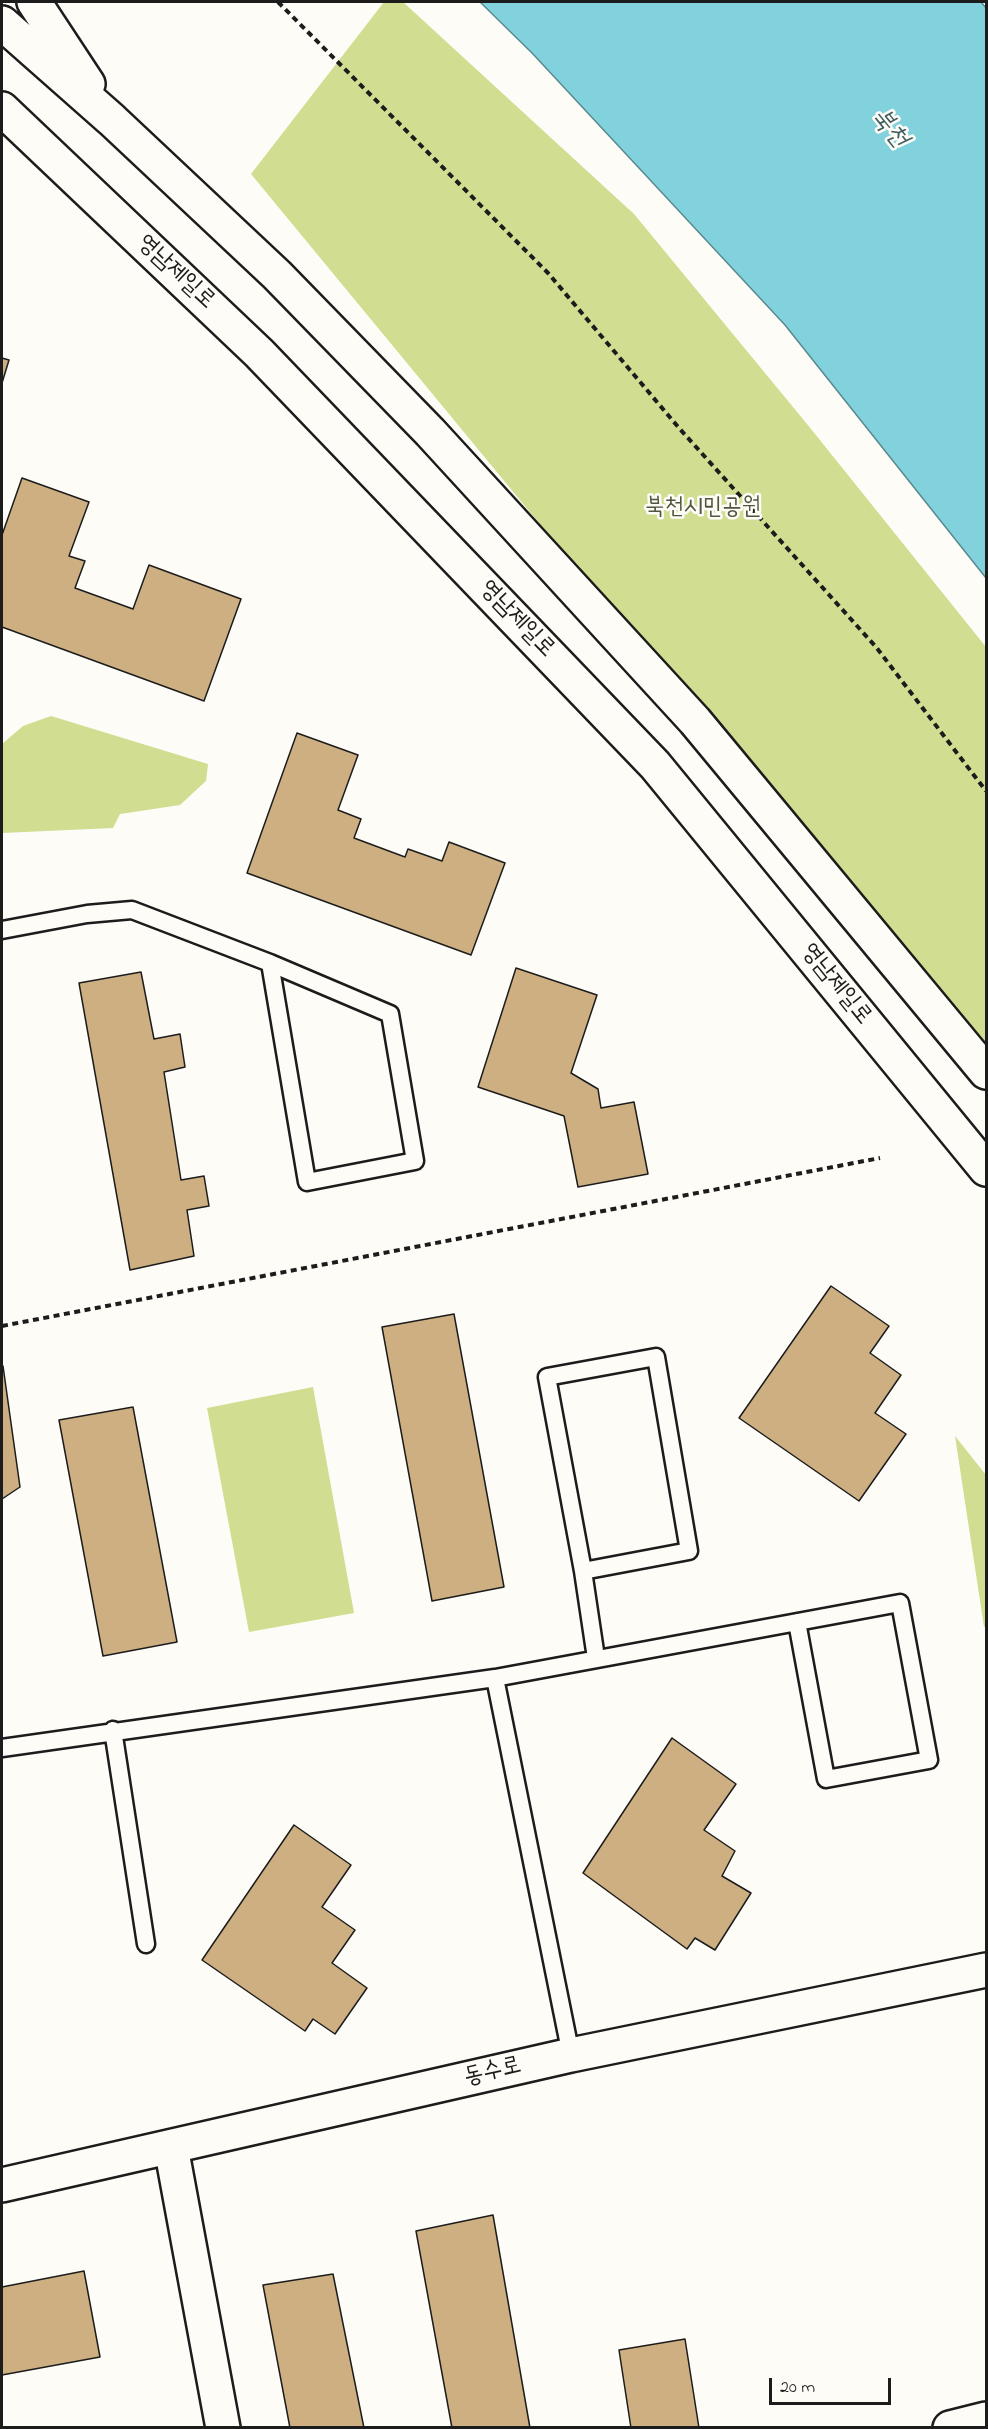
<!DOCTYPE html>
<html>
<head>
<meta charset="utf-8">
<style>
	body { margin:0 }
	#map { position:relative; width:988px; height:2429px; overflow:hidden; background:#fdfcf7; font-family:"Indie Flower",sans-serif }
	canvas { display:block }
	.frame { position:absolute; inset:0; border:3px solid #1c1c1c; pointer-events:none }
	.scale { position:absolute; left:769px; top:2378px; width:122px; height:27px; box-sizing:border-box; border:3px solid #1c1c1c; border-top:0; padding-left:8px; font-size:18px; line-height:21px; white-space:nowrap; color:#1c1c1c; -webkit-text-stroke:4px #fdfcf7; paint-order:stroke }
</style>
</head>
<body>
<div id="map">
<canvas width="988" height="2429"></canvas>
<div class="frame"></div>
<div class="scale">20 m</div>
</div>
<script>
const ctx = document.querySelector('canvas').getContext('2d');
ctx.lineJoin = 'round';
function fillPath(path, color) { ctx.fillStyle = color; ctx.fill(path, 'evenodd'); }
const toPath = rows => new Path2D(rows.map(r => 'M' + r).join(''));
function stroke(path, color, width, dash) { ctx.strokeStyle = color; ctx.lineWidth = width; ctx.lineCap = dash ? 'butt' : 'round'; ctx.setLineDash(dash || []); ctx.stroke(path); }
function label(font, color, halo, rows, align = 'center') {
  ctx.font = font + ' "Indie Flower","Poor Story",sans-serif'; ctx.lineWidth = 5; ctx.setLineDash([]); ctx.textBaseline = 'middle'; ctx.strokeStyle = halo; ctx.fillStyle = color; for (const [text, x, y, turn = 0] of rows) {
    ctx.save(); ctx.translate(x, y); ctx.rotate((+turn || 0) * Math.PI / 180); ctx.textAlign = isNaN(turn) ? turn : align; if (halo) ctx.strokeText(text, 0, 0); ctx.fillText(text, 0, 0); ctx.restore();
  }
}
const green = toPath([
	[384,2,403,2,634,214,807,424,986,647,986,1065,251,174],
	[51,716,208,764,206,781,180,805,120,814,113,828,2,833,2,744,23,726],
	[313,1387,354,1613,249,1632,207,1408],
	[955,1436,986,1475,986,1626,984,1627]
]);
const water = toPath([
	[480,2,981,2,986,8,986,578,785,325,532,53,480,2]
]);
const building = toPath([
	[2,358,9,360,2,383,2,358],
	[22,478,89,502,69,556,85,561,75,588,133,609,149,565,241,599,204,701,2,627,2,535,22,478],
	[297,733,358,755,338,810,361,819,354,838,405,857,408,849,442,861,449,842,505,863,471,955,247,873,297,733],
	[516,968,597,995,571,1073,598,1089,601,1108,634,1102,648,1174,578,1187,564,1116,478,1087,516,968],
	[141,972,154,1039,180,1034,185,1067,164,1072,181,1180,204,1176,209,1206,187,1210,194,1256,130,1270,79,983,141,972],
	[831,1286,889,1326,870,1353,901,1375,875,1413,906,1434,859,1501,739,1418,831,1286],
	[454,1314,504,1587,432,1601,382,1327,454,1314],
	[3,1366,20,1487,2,1499,2,1367,3,1366],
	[133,1407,177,1642,103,1656,59,1420,133,1407],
	[672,1738,736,1784,704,1830,735,1851,722,1876,751,1893,715,1950,695,1938,687,1949,583,1873,672,1738],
	[294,1825,351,1865,322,1907,355,1930,332,1963,367,1988,335,2034,313,2019,305,2031,202,1960,294,1825],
	[493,2215,530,2428,452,2428,416,2231,493,2215],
	[84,2271,100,2357,2,2375,2,2287,84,2271],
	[333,2274,364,2428,290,2428,263,2285,333,2274],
	[685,2339,699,2428,631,2428,619,2350,685,2339]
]);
const path = toPath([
	[278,2,548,273,679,428,876,647,986,791],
	[2,1326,880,1158]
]);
const service = toPath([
	[2,930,87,914,132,910,270,963,390,1014,415,1161,307,1182,270,963],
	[583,1571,547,1377,656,1357,689,1551,583,1571,596,1658],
	[495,1678,571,2055],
	[113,1730,146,1944],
	[2,1748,495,1678,900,1603,929,1760,826,1779,797,1622]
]);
const minor = toPath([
	[171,2147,223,2428],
	[950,2428,986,2419]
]);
const tertiary = toPath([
	[34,2,88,84],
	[2,23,112,120,277,275,430,432,695,721,986,1072],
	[2,109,259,353,655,765,986,1169],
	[2,2185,571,2055,986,1970]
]);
const streetNames = [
	["영남제일로",175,273,43],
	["영남제일로",516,620,46],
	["영남제일로",835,985,51],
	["동수로",493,2073,-13]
];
const parkNames = [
	["북천시민공원",703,509]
];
const waterNames = [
	["북천",888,129,51]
];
fillPath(green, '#d1dd90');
fillPath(water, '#82d2dd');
stroke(water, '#598990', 1.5);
fillPath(building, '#cdaf82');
stroke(building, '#1c1c1c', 1.5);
stroke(service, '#1c1c1c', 21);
stroke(minor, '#1c1c1c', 38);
stroke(tertiary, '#1c1c1c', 38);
stroke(path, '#1c1c1c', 4, [6, 4.5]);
stroke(service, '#fdfcf7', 16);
stroke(minor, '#fdfcf7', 33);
stroke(tertiary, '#fdfcf7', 33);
label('24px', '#1c1c1c', '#fdfcf7', streetNames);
label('24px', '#52563f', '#fdfcf7', parkNames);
label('italic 26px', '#405c60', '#fdfcf7', waterNames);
</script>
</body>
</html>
